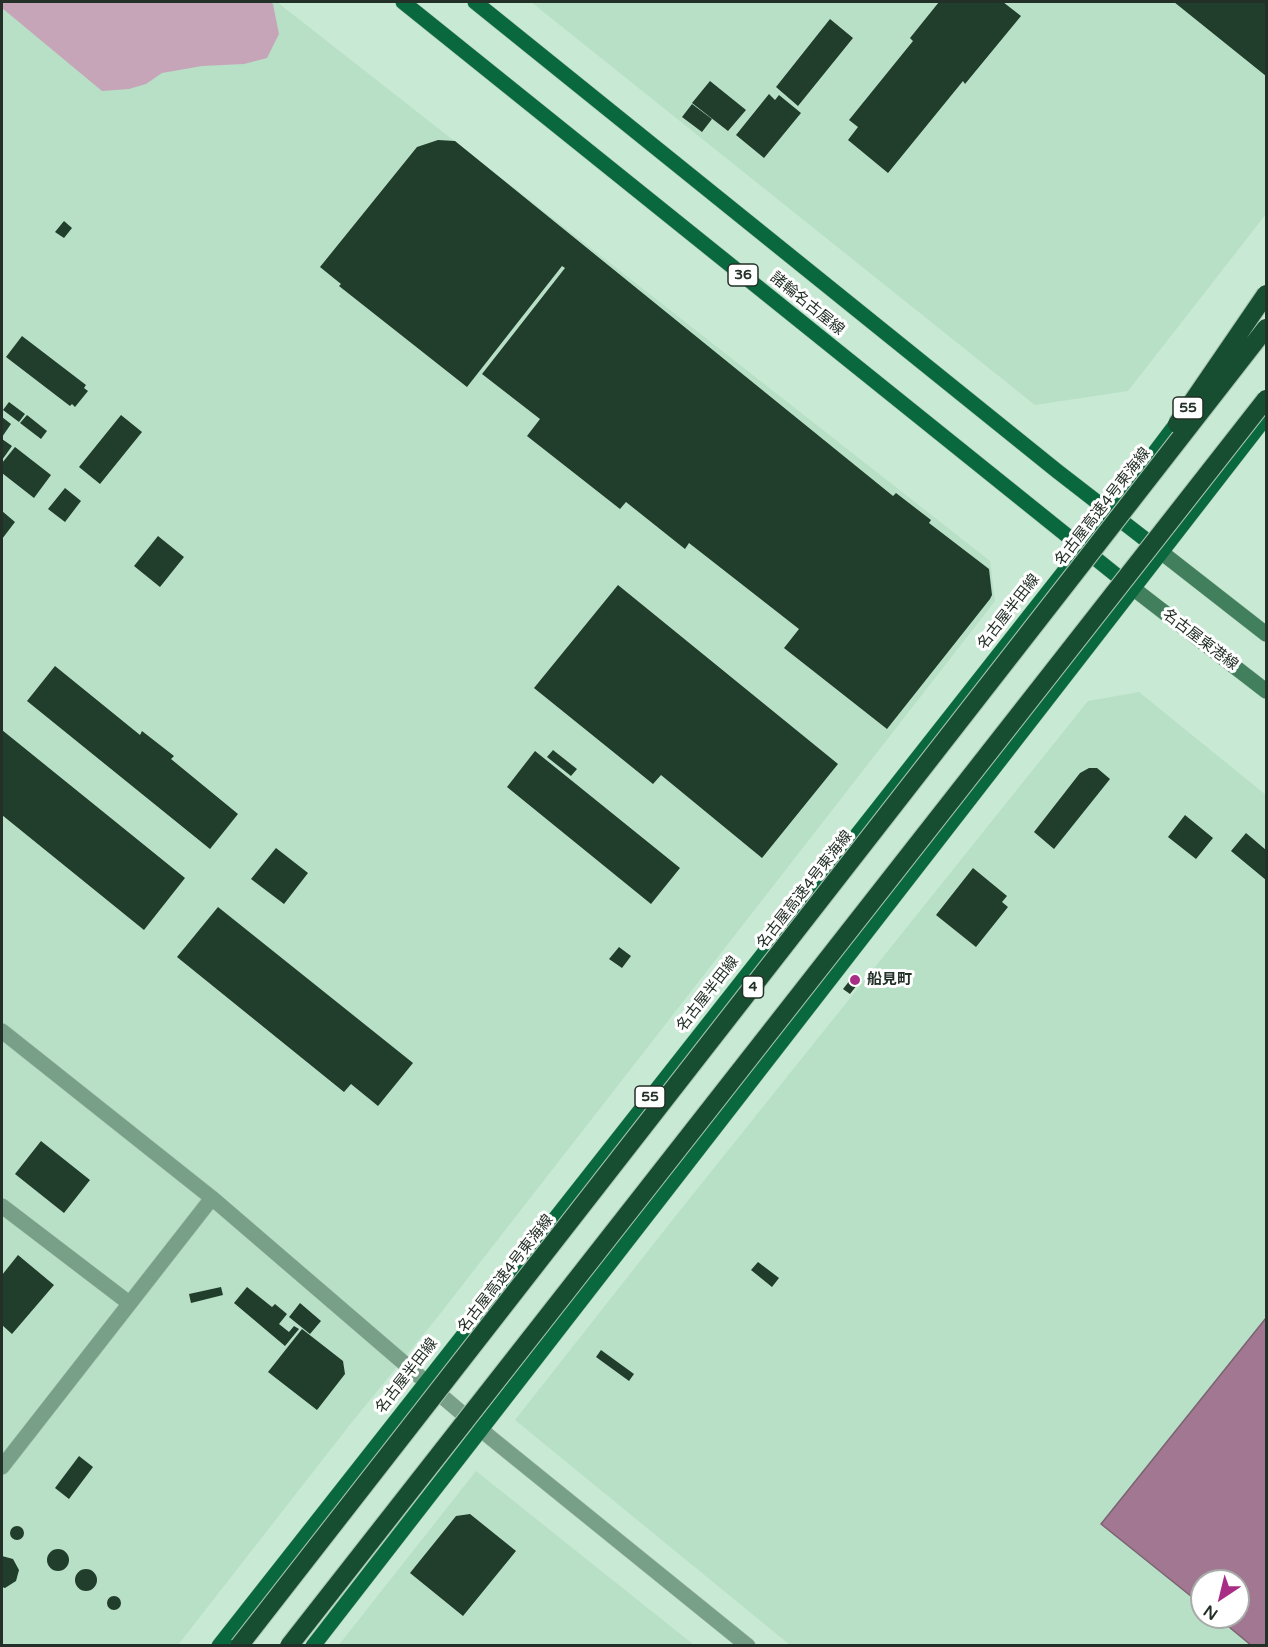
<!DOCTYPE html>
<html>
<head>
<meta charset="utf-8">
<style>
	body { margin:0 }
	#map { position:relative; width:1268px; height:1647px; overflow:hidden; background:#c8e9d4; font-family:"Varela Round",sans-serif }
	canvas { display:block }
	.frame { position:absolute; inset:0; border:3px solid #233027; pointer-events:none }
	.north { position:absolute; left:1190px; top:1569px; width:60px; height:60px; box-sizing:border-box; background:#fff; border:2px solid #a7aca9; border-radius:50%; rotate:215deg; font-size:16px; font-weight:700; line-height:24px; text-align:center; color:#233027 }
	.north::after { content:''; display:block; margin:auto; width:21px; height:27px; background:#a72e84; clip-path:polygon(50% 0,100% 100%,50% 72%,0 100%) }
</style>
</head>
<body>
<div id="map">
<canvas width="1268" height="1647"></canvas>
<div class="frame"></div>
<div class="north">N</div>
</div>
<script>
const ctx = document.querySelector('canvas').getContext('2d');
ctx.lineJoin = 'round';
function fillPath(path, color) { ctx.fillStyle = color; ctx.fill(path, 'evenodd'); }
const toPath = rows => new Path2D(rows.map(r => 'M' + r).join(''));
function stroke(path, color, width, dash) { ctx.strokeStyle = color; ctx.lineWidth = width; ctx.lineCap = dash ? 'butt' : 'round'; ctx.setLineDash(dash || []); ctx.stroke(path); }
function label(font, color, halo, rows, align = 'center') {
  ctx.font = font + ' "Varela Round","Noto Sans JP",sans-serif'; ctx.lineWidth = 6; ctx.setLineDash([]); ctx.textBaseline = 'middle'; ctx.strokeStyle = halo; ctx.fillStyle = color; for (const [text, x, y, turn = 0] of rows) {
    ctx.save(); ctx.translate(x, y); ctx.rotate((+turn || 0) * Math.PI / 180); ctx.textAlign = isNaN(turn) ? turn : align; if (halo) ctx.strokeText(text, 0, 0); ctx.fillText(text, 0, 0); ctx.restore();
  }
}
const built = toPath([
	[2,2,277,2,990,561,995,601,436,1319,352,1422,178,1645,2,1646],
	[531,2,1266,2,1266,214,1128,391,1035,405],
	[1139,692,1266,795,1266,1318,1101,1524,1202,1605,1202,1617,1217,1617,1252,1645,790,1645,515,1420,674,1218,1088,701],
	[476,1471,694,1645,338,1646]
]);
const green = toPath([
	[2,2,270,2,273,4,279,34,267,58,244,64,202,66,162,73,146,84,129,89,102,91,2,8]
]);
const water = toPath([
	[1266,1318,1266,1645,1252,1646,1217,1617,1238,1617,1238,1581,1202,1581,1202,1605,1101,1524,1266,1318]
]);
const building = toPath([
	[939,2,1003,2,1021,16,965,84,963,81,888,173,848,140,858,127,849,120,913,41,910,38],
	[1174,2,1266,2,1266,76],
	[830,19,853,38,798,106,776,87],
	[710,81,746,110,728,131,692,103],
	[769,94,775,100,779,95,801,113,764,158,736,135],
	[692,104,712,119,702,132,682,117],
	[438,140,455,141,893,496,896,493,931,520,929,523,989,569,992,595,990,599,887,729,784,648,799,629,689,543,685,549,626,502,620,509,527,436,540,419,482,374,565,268,562,266,467,387,339,286,341,284,320,267,417,147],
	[64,221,72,228,64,238,55,232],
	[22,336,86,385,84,388,88,391,75,407,72,404,70,406,6,357],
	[9,402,25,414,19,422,3,410],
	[27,415,47,431,41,439,20,423],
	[121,415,142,432,100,484,79,467],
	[2,417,11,424,2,437],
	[2,439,12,446,2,460],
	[15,447,51,475,34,498,2,473,2,463],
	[65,488,81,501,65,522,48,509],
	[2,511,15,522,2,539],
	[158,536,184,557,160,587,134,566],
	[618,585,838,764,762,858,661,775,653,784,534,688],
	[55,666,140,735,142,731,174,756,171,759,238,814,210,849,27,701],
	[2,730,185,878,144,930,2,815],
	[553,750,577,769,571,776,547,757],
	[535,751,680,868,651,904,507,787],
	[1089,768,1097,768,1110,779,1054,849,1034,832,1080,773],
	[1185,815,1213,838,1196,859,1168,837],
	[1246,833,1266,850,1266,880,1231,851],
	[276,848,308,873,284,904,251,879],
	[973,868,1007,896,1002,902,1008,907,976,947,936,915],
	[218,907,413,1063,378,1106,351,1084,344,1092,177,957],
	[619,947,631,956,622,968,609,959],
	[854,975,861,980,850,994,843,989],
	[41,1141,90,1180,64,1213,15,1174],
	[18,1255,54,1285,12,1334,2,1325,2,1275],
	[758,1262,779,1278,772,1287,751,1270],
	[221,1287,223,1295,191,1303,189,1294],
	[247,1287,272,1307,275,1304,287,1314,279,1324,289,1332,294,1326,299,1329,285,1346,234,1303],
	[300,1303,321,1321,310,1334,289,1317],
	[302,1329,343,1361,345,1374,317,1410,268,1372],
	[601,1350,634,1374,629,1381,596,1357],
	[79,1456,93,1467,69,1499,55,1488],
	[470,1514,516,1551,463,1616,410,1573,456,1516],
	'10 1533a7 7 0 1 1 14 0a7 7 0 1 1-14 0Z',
	'47 1560a11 11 0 1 1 22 0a11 11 0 1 1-22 0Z',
	[2,1556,13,1559,19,1570,16,1581,5,1588,2,1587],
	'75 1580a11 11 0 1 1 22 0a11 11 0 1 1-22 0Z',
	'107 1603a7 7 0 1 1 14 0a7 7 0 1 1-14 0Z'
]);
const service = toPath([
	[2,1031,212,1198,426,1382],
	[2,1206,129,1303],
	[2,1467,212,1198]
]);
const tertiary = toPath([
	[430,1386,491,1438,748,1646]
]);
const secondary = toPath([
	[1161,552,1266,634],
	[1134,589,1266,691]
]);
const primary = toPath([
	[403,2,1131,587],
	[475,2,1057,471,1159,550],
	[219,1646,1082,549,1183,415],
	[313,1646,1266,417]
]);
const motorwayBridge = toPath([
	[1177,424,1266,294],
	[239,1646,1266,328],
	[289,1646,1266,399]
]);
const markers = [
	[855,980,6,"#a72e84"]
];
const shields = [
	[743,275,30],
	[1188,408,30],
	[753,987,21],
	[650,1097,30]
];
const shieldNames = [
	["36",743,275],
	["55",1188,408],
	["4",753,987],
	["55",650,1097]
];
const streetNames = [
	["諸輪名古屋線",807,304,39],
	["名古屋高速4号東海線",1103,507,-52],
	["名古屋半田線",1009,612,-52],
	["名古屋東港線",1200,640,37],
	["名古屋高速4号東海線",805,890,-52],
	["名古屋半田線",708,994,-52],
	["名古屋高速4号東海線",506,1274,-52],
	["名古屋半田線",407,1376,-52]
];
const poiNames = [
	["船見町",867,980]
];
fillPath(built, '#b8e0c6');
fillPath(green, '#c6a5b9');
fillPath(water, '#a17791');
stroke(water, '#7b6271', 1.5);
fillPath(building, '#213d2c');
stroke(service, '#a7c4b1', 16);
stroke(tertiary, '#a7c4b1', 16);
stroke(secondary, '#a7c4b1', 16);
stroke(primary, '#a7c4b1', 16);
stroke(service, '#789f87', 15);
stroke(tertiary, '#789f87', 15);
stroke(secondary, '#427f5d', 15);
stroke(primary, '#09683e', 15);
stroke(motorwayBridge, '#a7c4b1', 20, []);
stroke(motorwayBridge, '#174d31', 18);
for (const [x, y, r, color] of markers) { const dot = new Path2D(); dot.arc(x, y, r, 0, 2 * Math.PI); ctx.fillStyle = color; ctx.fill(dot); stroke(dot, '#fff', 2); }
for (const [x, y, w] of shields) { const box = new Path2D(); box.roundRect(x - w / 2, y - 11, w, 22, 4.5); ctx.fillStyle = '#fff'; ctx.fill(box); stroke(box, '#233027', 1.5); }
label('bold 14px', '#233027', null, shieldNames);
label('15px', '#233027', '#fff', streetNames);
label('bold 15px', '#233027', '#fff', poiNames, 'left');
</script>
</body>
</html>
